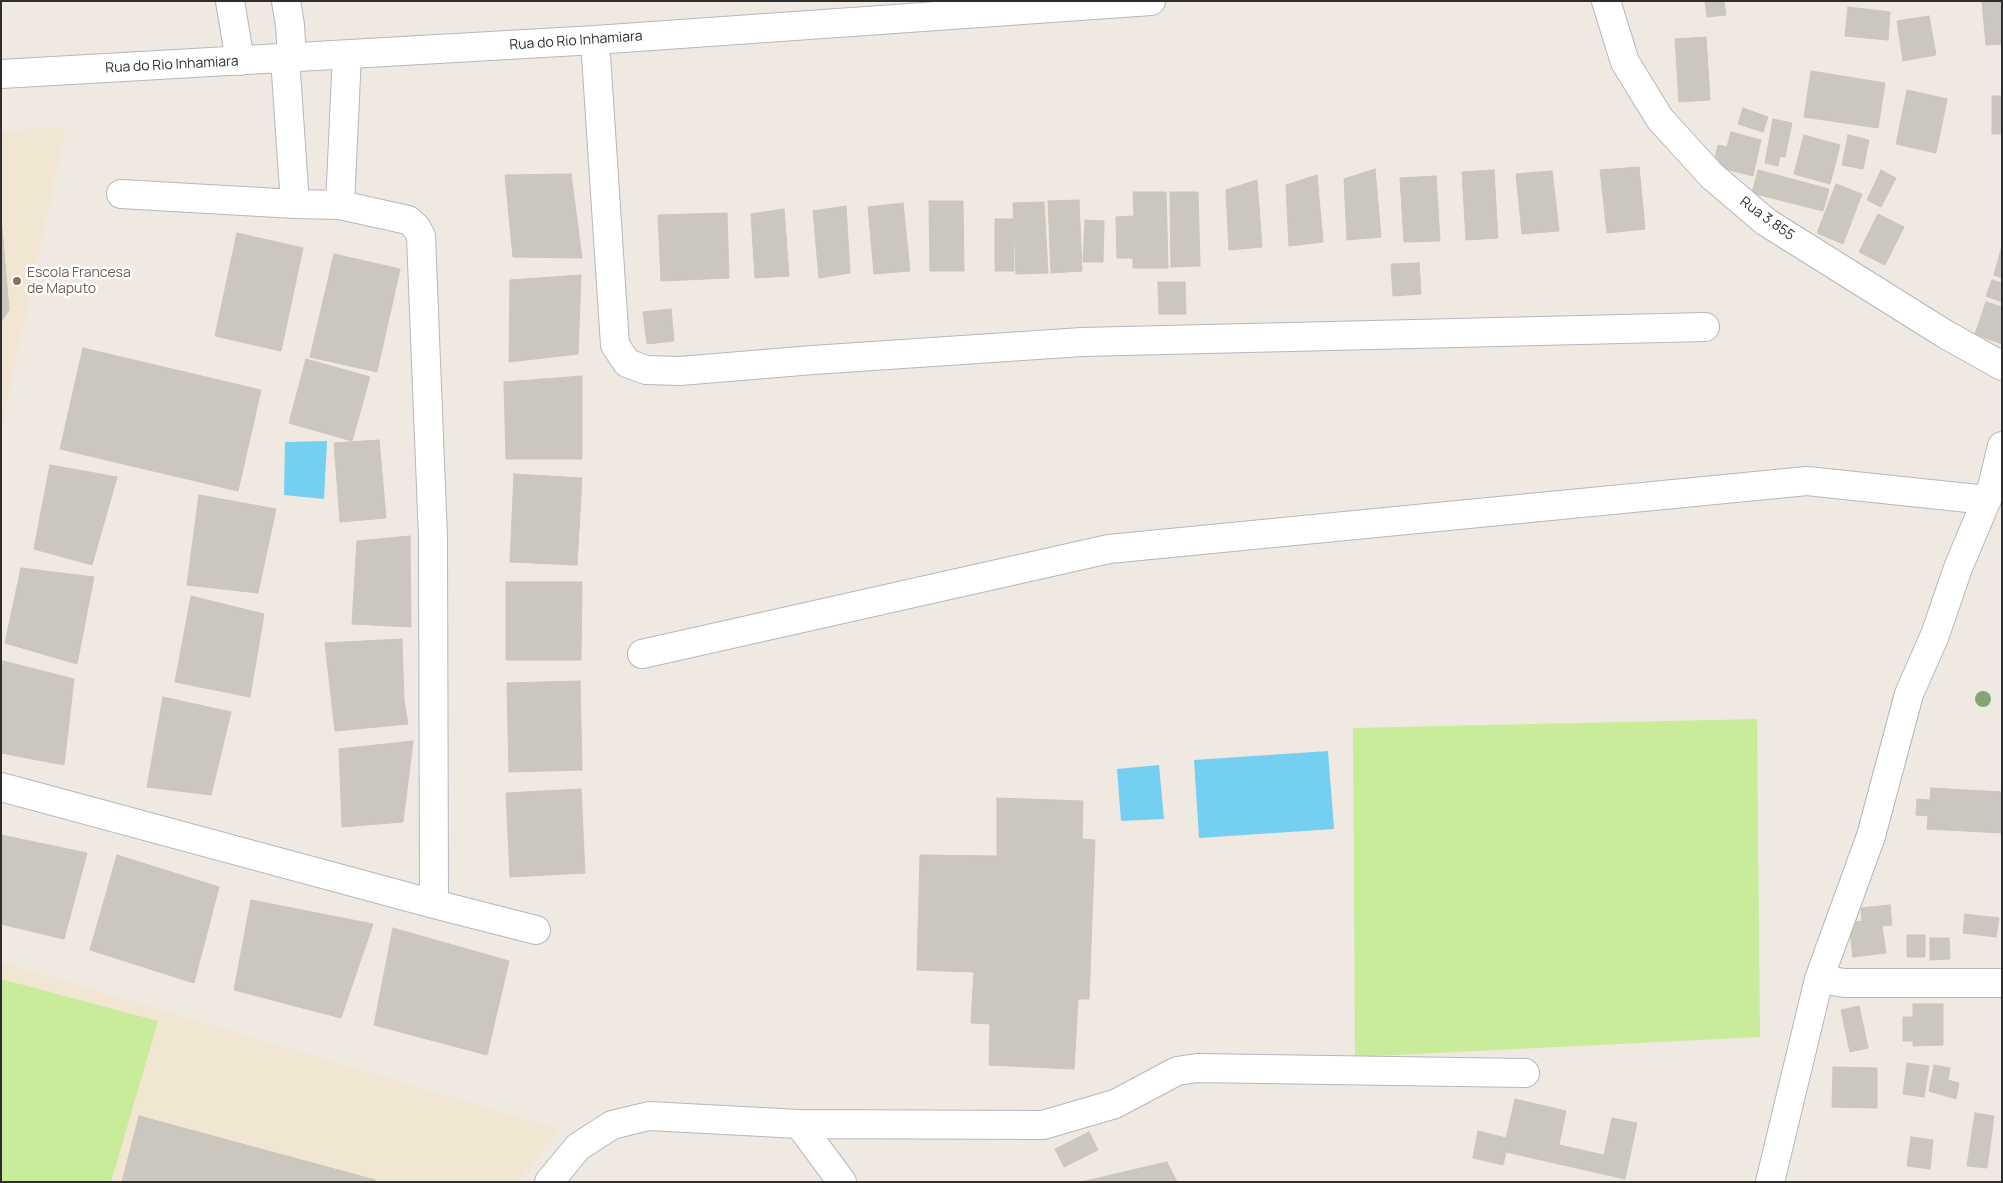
<!DOCTYPE html>
<html>
<head>
<meta charset="utf-8">
<style>
	body { margin:0 }
	#map { position:relative; width:2003px; height:1183px; overflow:hidden; background:#efe9e1; font-family:Manrope,sans-serif }
	canvas { display:block }
	.frame { position:absolute; inset:0; border:2px solid #2e2e2e; pointer-events:none }
</style>
</head>
<body>
<div id="map">
<canvas width="2003" height="1183"></canvas>
<div class="frame"></div>
</div>
<script>
const ctx = document.querySelector('canvas').getContext('2d');
ctx.lineJoin = 'round';
function fillPath(path, color) { ctx.fillStyle = color; ctx.fill(path, 'evenodd'); }
const toPath = rows => new Path2D(rows.map(r => 'M' + r).join(''));
function stroke(path, color, width, dash) { ctx.strokeStyle = color; ctx.lineWidth = width; ctx.lineCap = dash ? 'butt' : 'round'; ctx.setLineDash(dash || []); ctx.stroke(path); }
function label(font, color, halo, rows, align = 'center') {
  ctx.font = font + ' Manrope,sans-serif'; ctx.lineWidth = 5; ctx.setLineDash([]); ctx.textBaseline = 'middle'; ctx.strokeStyle = halo; ctx.fillStyle = color; for (const [text, x, y, turn = 0] of rows) {
    ctx.save(); ctx.translate(x, y); ctx.rotate((+turn || 0) * Math.PI / 180); ctx.textAlign = isNaN(turn) ? turn : align; if (halo) ctx.strokeText(text, 0, 0); ctx.fillText(text, 0, 0); ctx.restore();
  }
}
const education = toPath([
	[66,126,1,430,1,132],
	[1,962,560,1130,517,1182,1,1182]
]);
const pitch = toPath([
	[1757,719,1760,1037,1355,1057,1353,728],
	[1,979,158,1021,111,1182,1,1182]
]);
const water = toPath([
	[327,441,324,499,284,495,285,442],
	[1328,751,1334,829,1199,838,1194,760],
	[1159,765,1164,819,1121,821,1117,769]
]);
const building = toPath([
	[1705,1,1724,1,1726,15,1707,17,1705,1],
	[1982,1,2002,1,2002,44,1986,45,1982,1],
	[1848,7,1890,12,1888,40,1845,36,1848,7],
	[1929,16,1936,55,1903,61,1897,21,1929,16],
	[1706,37,1710,100,1679,102,1675,39,1706,37],
	[1811,71,1885,83,1878,128,1804,117,1811,71],
	[1907,90,1947,99,1936,153,1896,144,1907,90],
	[1992,96,2002,96,2002,134,1992,134,1992,96],
	[1743,108,1768,117,1763,132,1738,124,1743,108],
	[1773,119,1792,123,1785,157,1780,156,1778,166,1765,163,1773,119],
	[1731,132,1761,140,1753,176,1713,166,1718,145,1727,147,1731,132],
	[1804,135,1840,145,1830,184,1794,174,1804,135],
	[1848,135,1869,140,1863,169,1842,165,1848,135],
	[1639,167,1645,229,1607,233,1600,170,1639,167],
	[1375,169,1381,237,1347,240,1344,179,1375,169],
	[1494,170,1498,238,1466,240,1462,172,1494,170],
	[1758,170,1829,189,1823,211,1752,193,1758,170],
	[1881,170,1896,178,1881,207,1867,200,1881,170],
	[1552,171,1559,231,1522,234,1516,174,1552,171],
	[571,174,582,258,513,257,505,175,571,174],
	[1317,175,1323,242,1289,246,1286,185,1317,175],
	[1436,176,1440,241,1404,242,1400,178,1436,176],
	[1257,180,1262,247,1229,250,1226,190,1257,180],
	[1836,184,1862,194,1843,244,1817,233,1836,184],
	[1133,192,1166,192,1168,268,1133,268,1133,258,1117,258,1116,217,1134,216,1133,192],
	[1170,192,1198,192,1200,266,1171,267,1170,192],
	[1079,200,1082,271,1051,273,1048,201,1079,200],
	[929,201,963,201,964,271,930,271,929,201],
	[1044,202,1048,273,1016,274,1013,203,1044,202],
	[903,203,910,271,874,274,868,207,903,203],
	[846,206,850,273,819,278,813,211,846,206],
	[784,209,789,276,755,278,751,214,784,209],
	[727,213,729,278,661,281,658,215,727,213],
	[1878,214,1904,227,1885,265,1859,252,1878,214],
	[1,216,9,310,1,322,1,216],
	[995,219,1013,219,1014,271,995,271,995,219],
	[1085,220,1104,221,1103,262,1083,262,1085,220],
	[237,233,303,248,281,351,215,336,237,233],
	[2002,246,2002,278,1994,275,2002,246],
	[334,254,400,269,377,372,310,357,334,254],
	[1419,263,1421,294,1393,296,1391,264,1419,263],
	[581,275,578,354,509,362,510,280,581,275],
	[1992,280,2002,283,2002,302,1986,296,1992,280],
	[1158,282,1185,282,1186,314,1159,314,1158,282],
	[1986,302,2002,307,2002,344,1975,334,1986,302],
	[671,309,674,341,647,344,643,312,671,309],
	[83,348,261,390,238,491,60,449,83,348],
	[306,359,370,377,352,441,289,423,306,359],
	[582,376,582,459,506,459,504,382,582,376],
	[379,440,386,518,340,522,334,443,379,440],
	[50,465,117,477,92,565,34,549,50,465],
	[514,474,582,478,577,565,510,562,514,474],
	[199,495,276,509,258,593,187,585,199,495],
	[410,536,411,627,352,624,357,541,410,536],
	[21,568,94,577,77,664,5,643,21,568],
	[506,582,582,582,581,660,506,660,506,582],
	[191,596,264,614,250,697,175,682,191,596],
	[402,639,404,701,408,724,335,731,325,643,402,639],
	[3,661,74,679,64,765,1,753,1,675,3,661],
	[580,681,582,770,509,772,507,683,580,681],
	[163,697,231,712,211,795,147,787,163,697],
	[413,741,403,822,342,827,339,749,413,741],
	[1931,788,2002,792,2002,833,1927,829,1928,816,1916,815,1917,799,1930,800,1931,788],
	[581,789,585,873,510,877,506,793,581,789],
	[997,798,1083,801,1082,839,1095,840,1089,999,1078,999,1074,1069,989,1065,990,1024,971,1023,974,972,917,970,920,855,997,856,997,798],
	[1,835,87,853,64,939,1,924,1,835],
	[117,855,219,887,194,983,90,950,117,855],
	[251,900,373,924,341,1018,234,990,251,900],
	[1890,905,1892,925,1882,926,1886,953,1853,957,1849,923,1862,921,1861,908,1890,905],
	[1965,914,1999,918,1996,937,1963,933,1965,914],
	[393,928,509,961,487,1055,374,1025,393,928],
	[1907,935,1925,935,1925,957,1907,957,1907,935],
	[1930,938,1949,938,1950,959,1930,960,1930,938],
	[1913,1004,1943,1004,1943,1045,1913,1046,1913,1041,1903,1041,1903,1017,1913,1017,1913,1004],
	[1859,1006,1868,1048,1850,1052,1841,1010,1859,1006],
	[1907,1063,1929,1066,1924,1097,1903,1094,1907,1063],
	[1934,1065,1950,1068,1948,1080,1959,1083,1956,1099,1929,1091,1934,1065],
	[1833,1067,1877,1068,1877,1108,1832,1107,1833,1067],
	[1515,1099,1566,1111,1559,1145,1604,1155,1612,1118,1637,1123,1625,1179,1506,1152,1503,1165,1473,1158,1478,1131,1506,1138,1515,1099],
	[1975,1113,1994,1116,1987,1168,1967,1166,1975,1113],
	[139,1116,375,1180,375,1182,122,1182,139,1116],
	[1089,1132,1098,1150,1064,1167,1055,1149,1089,1132],
	[1911,1137,1933,1140,1930,1169,1907,1166,1911,1137],
	[1167,1162,1177,1182,1081,1182,1167,1162]
]);
const minor = toPath([
	[230,1,240,61],
	[286,1,290,25,292,58],
	[1606,1,1625,62,1660,119,1712,176,1766,222,1945,334,2002,366],
	[595,40,615,345,627,363,646,370,680,371,813,360,1082,342,1705,327],
	[285,58,295,204],
	[1,74,595,40,1151,1],
	[121,194,295,204,340,205,408,220,416,227,421,236,433,538,434,904],
	[340,205,347,55],
	[642,654,1109,549,1807,481,1987,500],
	[1,787,434,904,536,930],
	[1819,979,1845,983,2002,983],
	[799,1124,842,1182],
	[549,1182,578,1147,612,1125,649,1116,799,1124,1043,1125,1115,1104,1177,1071,1197,1068,1525,1073],
	[1770,1182,1819,979,1871,836,1909,694,1935,635,1958,568,1992,487,2002,446]
]);
const trees = [
	[1983,699]
];
const markers = [
	[17,281,5,"#8d6e63"]
];
const streetNames = [
	["Rua do Rio Inhamiara",576,41,-4],
	["Rua do Rio Inhamiara",172,65,-3],
	["Rua 3.855",1767,219,36]
];
const educationNames = [
	["Escola Francesa",27,273],
	["de Maputo",27,289]
];
fillPath(education, '#f0e6d1');
fillPath(pitch, '#c9ec9a');
fillPath(water, '#75cff0');
fillPath(building, '#cbc7bf');
stroke(building, '#cbc5ba', 1);
stroke(minor, '#b4b7c1', 30);
stroke(minor, '#fff', 28);
ctx.fillStyle = '#84a574';
for (const [x, y] of trees) { ctx.beginPath(); ctx.arc(x, y, 8, 0, 2 * Math.PI); ctx.fill(); }
for (const [x, y, r, color] of markers) { const dot = new Path2D(); dot.arc(x, y, r, 0, 2 * Math.PI); ctx.fillStyle = color; ctx.fill(dot); stroke(dot, '#fff', 2); }
label('14px', '#2e2e2e', '#fff', streetNames);
label('14px', '#785e54', '#fff', educationNames, 'left');
</script>
</body>
</html>
